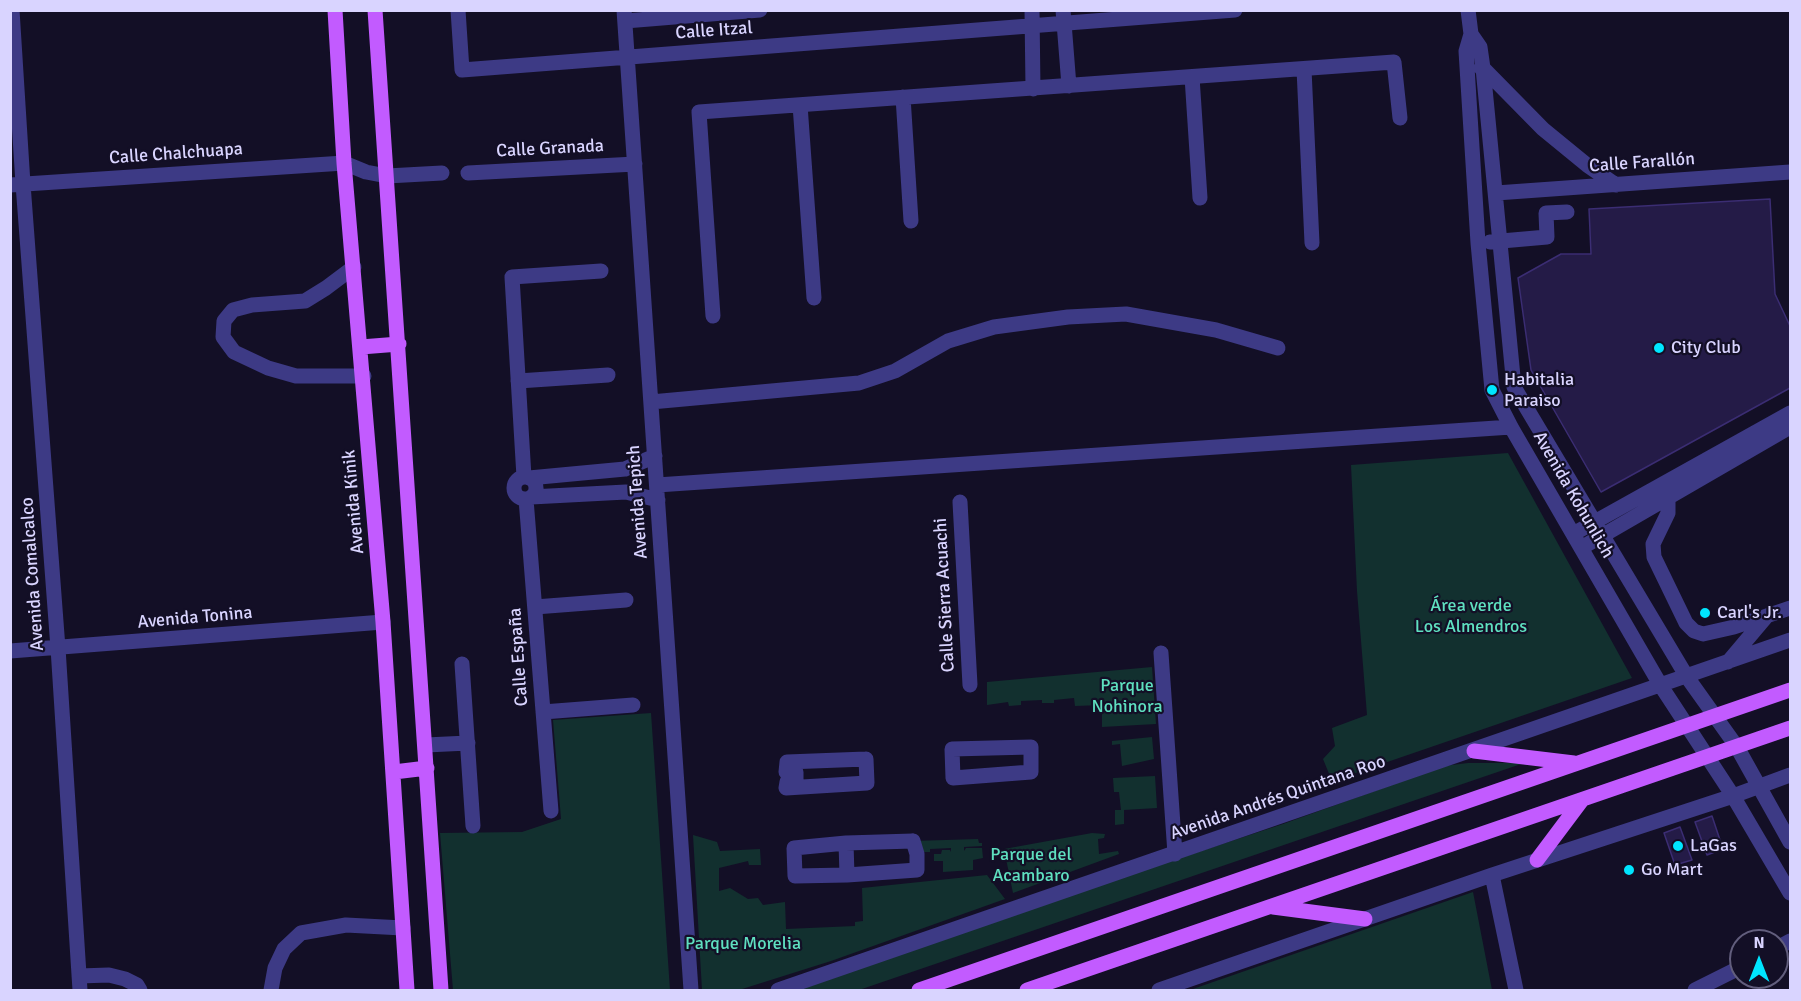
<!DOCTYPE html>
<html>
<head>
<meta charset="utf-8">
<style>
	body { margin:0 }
	#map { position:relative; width:1801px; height:1001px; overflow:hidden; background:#130f26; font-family:Signika,sans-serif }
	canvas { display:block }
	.frame { position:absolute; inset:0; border:12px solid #d9d4ff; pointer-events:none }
	.north { position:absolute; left:1729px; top:929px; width:60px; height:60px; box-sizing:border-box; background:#130f26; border:2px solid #625e7d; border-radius:50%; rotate:0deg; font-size:16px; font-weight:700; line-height:24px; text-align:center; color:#d9d4ff }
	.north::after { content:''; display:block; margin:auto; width:21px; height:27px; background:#00e5ff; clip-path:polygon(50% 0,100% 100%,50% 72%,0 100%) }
</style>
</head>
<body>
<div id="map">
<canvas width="1801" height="1001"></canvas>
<div class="frame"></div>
<div class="north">N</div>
</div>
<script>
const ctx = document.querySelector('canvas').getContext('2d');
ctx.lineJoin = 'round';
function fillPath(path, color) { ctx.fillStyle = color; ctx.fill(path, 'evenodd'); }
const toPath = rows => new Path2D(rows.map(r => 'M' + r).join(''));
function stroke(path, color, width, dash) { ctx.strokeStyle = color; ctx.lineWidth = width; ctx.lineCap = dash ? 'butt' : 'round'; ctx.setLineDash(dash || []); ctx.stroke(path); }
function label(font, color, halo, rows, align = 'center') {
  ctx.font = font + ' Signika,sans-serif'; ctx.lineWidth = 4.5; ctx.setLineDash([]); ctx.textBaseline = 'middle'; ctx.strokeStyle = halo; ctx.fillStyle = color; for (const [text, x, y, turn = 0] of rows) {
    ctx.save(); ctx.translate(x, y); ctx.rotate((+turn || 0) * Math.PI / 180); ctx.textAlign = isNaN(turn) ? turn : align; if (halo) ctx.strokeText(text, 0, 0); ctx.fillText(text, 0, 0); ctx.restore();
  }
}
const green = toPath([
	[1508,453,1632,678,1332,781,1323,759,1335,746,1332,728,1367,715,1357,591,1351,465],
	[1152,667,1156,724,1102,727,1102,705,1075,706,1074,698,1054,700,1054,703,1042,703,1042,700,1021,701,1021,705,1009,706,1008,702,987,705,987,682],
	[651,713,670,990,453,990,440,833,522,832,561,819,553,720],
	[1152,737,1154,759,1122,766,1120,744,1112,745,1112,741],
	[1468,763,1524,763,859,990,790,990,1022,910,1283,824,1444,766],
	[1155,776,1157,808,1124,810,1124,824,1115,825,1115,810,1121,810,1119,792,1114,792,1113,778],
	[1092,833,1105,834,1104,838,1098,839,1099,854,1118,851,1119,854,1013,893,1004,849],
	[693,835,717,842,720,851,760,849,761,865,749,865,748,861,719,868,719,891,730,888,748,899,758,898,763,905,785,902,786,929,855,926,855,922,863,921,862,888,987,875,1005,899,831,961,739,990,702,990],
	[978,839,979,843,982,843,982,846,964,847,964,851,966,848,982,848,983,858,973,860,973,870,943,872,943,861,934,861,934,854,941,854,942,850,950,850,951,852,951,848,930,849,930,852,923,852,913,841],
	[1473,892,1492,990,1190,990]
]);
const building = toPath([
	[1770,199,1775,294,1790,326,1790,388,1601,492,1531,370,1518,278,1561,254,1591,254,1589,209,1770,199],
	[1712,816,1723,849,1707,855,1695,822,1712,816],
	[1680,827,1692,860,1675,865,1664,833,1680,827]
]);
const minor = toPath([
	[12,10,23,184,58,648,80,990],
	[458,10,462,70,1235,10],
	[624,10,691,990],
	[1032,10,1033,89],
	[1063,10,1069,86],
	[1468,10,1471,34,1480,47,1483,68,1514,387,1687,677,1737,747,1790,842],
	[625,21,760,10],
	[1471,34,1466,51,1478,243,1492,390,1511,427,1661,686,1733,796,1790,893],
	[1481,68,1483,68,1543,129,1587,165,1616,185],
	[1304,69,1312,243],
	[1192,77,1200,198],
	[903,97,911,221],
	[800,105,814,298],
	[468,173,635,164],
	[10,185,344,163,366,172,387,176,442,173],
	[1496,193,1790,172],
	[1490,242,1547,237,1546,213,1567,212],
	[354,267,326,288,305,301,252,305,233,310,224,321,223,337,234,352,268,368,296,376,364,376],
	[713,316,699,112,1394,62,1400,118],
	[518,381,608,375],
	[651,402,859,383,895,371,948,341,994,327,1068,317,1126,314,1216,330,1278,348],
	[524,477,512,277,601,271],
	'514 488a11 11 0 1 1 22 0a11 11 0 1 1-22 0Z',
	[529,478,625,469,655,456],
	[657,485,1511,427],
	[531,497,626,492,658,500],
	[1668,498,1668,513,1653,544,1654,557,1686,623,1694,631,1703,634,1734,627,1790,608],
	[526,499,551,811],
	[960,502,970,685],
	[1573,534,1790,413],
	[1581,548,1790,427],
	[535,607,626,600],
	[10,651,383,622],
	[1161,653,1175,854],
	[1728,662,1766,617],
	[462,664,473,826],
	[543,712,633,705],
	[426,745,468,743],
	[1031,747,1031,772,953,778,952,749,1031,747],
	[866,759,867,783,786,788,787,782,796,781,796,772,786,772,787,762,866,759],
	[913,841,917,854,917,870,847,875,846,843,913,841],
	[846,843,847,875,795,876,794,848,846,843],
	[1492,875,1516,990],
	[1777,948,1790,941],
	[79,976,109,975,125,979,137,985,140,990],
	[271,990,275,968,284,949,301,933,346,925,403,928],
	[778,990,1790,640],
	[1159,990,1492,875,1733,796,1790,775],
	[1695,990,1741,967]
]);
const major = toPath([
	[335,10,344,163,383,622,407,990],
	[375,10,441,990],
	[361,347,399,344],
	[1474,751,1574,763],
	[394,772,427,768],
	[1537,860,1582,800],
	[1273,907,1365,919],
	[919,990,1790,690],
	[1027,990,1790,728]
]);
const markers = [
	[1659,348,6,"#00e5ff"],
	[1492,390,6,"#00e5ff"],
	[1705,613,6,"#00e5ff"],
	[1678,846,6,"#00e5ff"],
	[1629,870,6,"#00e5ff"]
];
const streetNames = [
	["Calle Itzal",714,31,-4],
	["Calle Granada",550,149,-3],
	["Calle Chalchuapa",176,154,-4],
	["Calle Farallón",1642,163,-4],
	["Avenida Kohunlich",1573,495,60],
	["Avenida Kinik",354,502,-95],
	["Avenida Tepich",638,502,-94],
	["Avenida Comalcalco",33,574,-94],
	["Calle Sierra Acuachi",945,595,-93],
	["Avenida Tonina",195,618,-5],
	["Calle España",519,657,-94],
	["Avenida Andrés Quintana Roo",1278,798,-19]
];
const poiNames = [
	["City Club",1671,348],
	["Habitalia",1504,380],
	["Paraiso",1504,401],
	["Carl's Jr.",1717,613],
	["LaGas",1690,846],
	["Go Mart",1641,870]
];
const parkNames = [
	["Área verde",1471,606],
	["Los Almendros",1471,627],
	["Parque",1127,686],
	["Nohinora",1127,707],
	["Parque del",1031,855],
	["Acambaro",1031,876],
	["Parque Morelia",743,944]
];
fillPath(green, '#12302f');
fillPath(building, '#241b47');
stroke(building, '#3b2d73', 1.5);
stroke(minor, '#3d3a85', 15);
stroke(major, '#c25bff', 15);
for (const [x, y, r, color] of markers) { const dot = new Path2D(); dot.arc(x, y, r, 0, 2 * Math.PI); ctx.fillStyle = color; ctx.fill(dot); stroke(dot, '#130f26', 2); }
label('18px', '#d9d4ff', '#130f26', streetNames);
label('18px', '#d9d4ff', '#130f26', poiNames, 'left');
label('18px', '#5fe0c0', '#130f26', parkNames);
</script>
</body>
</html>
